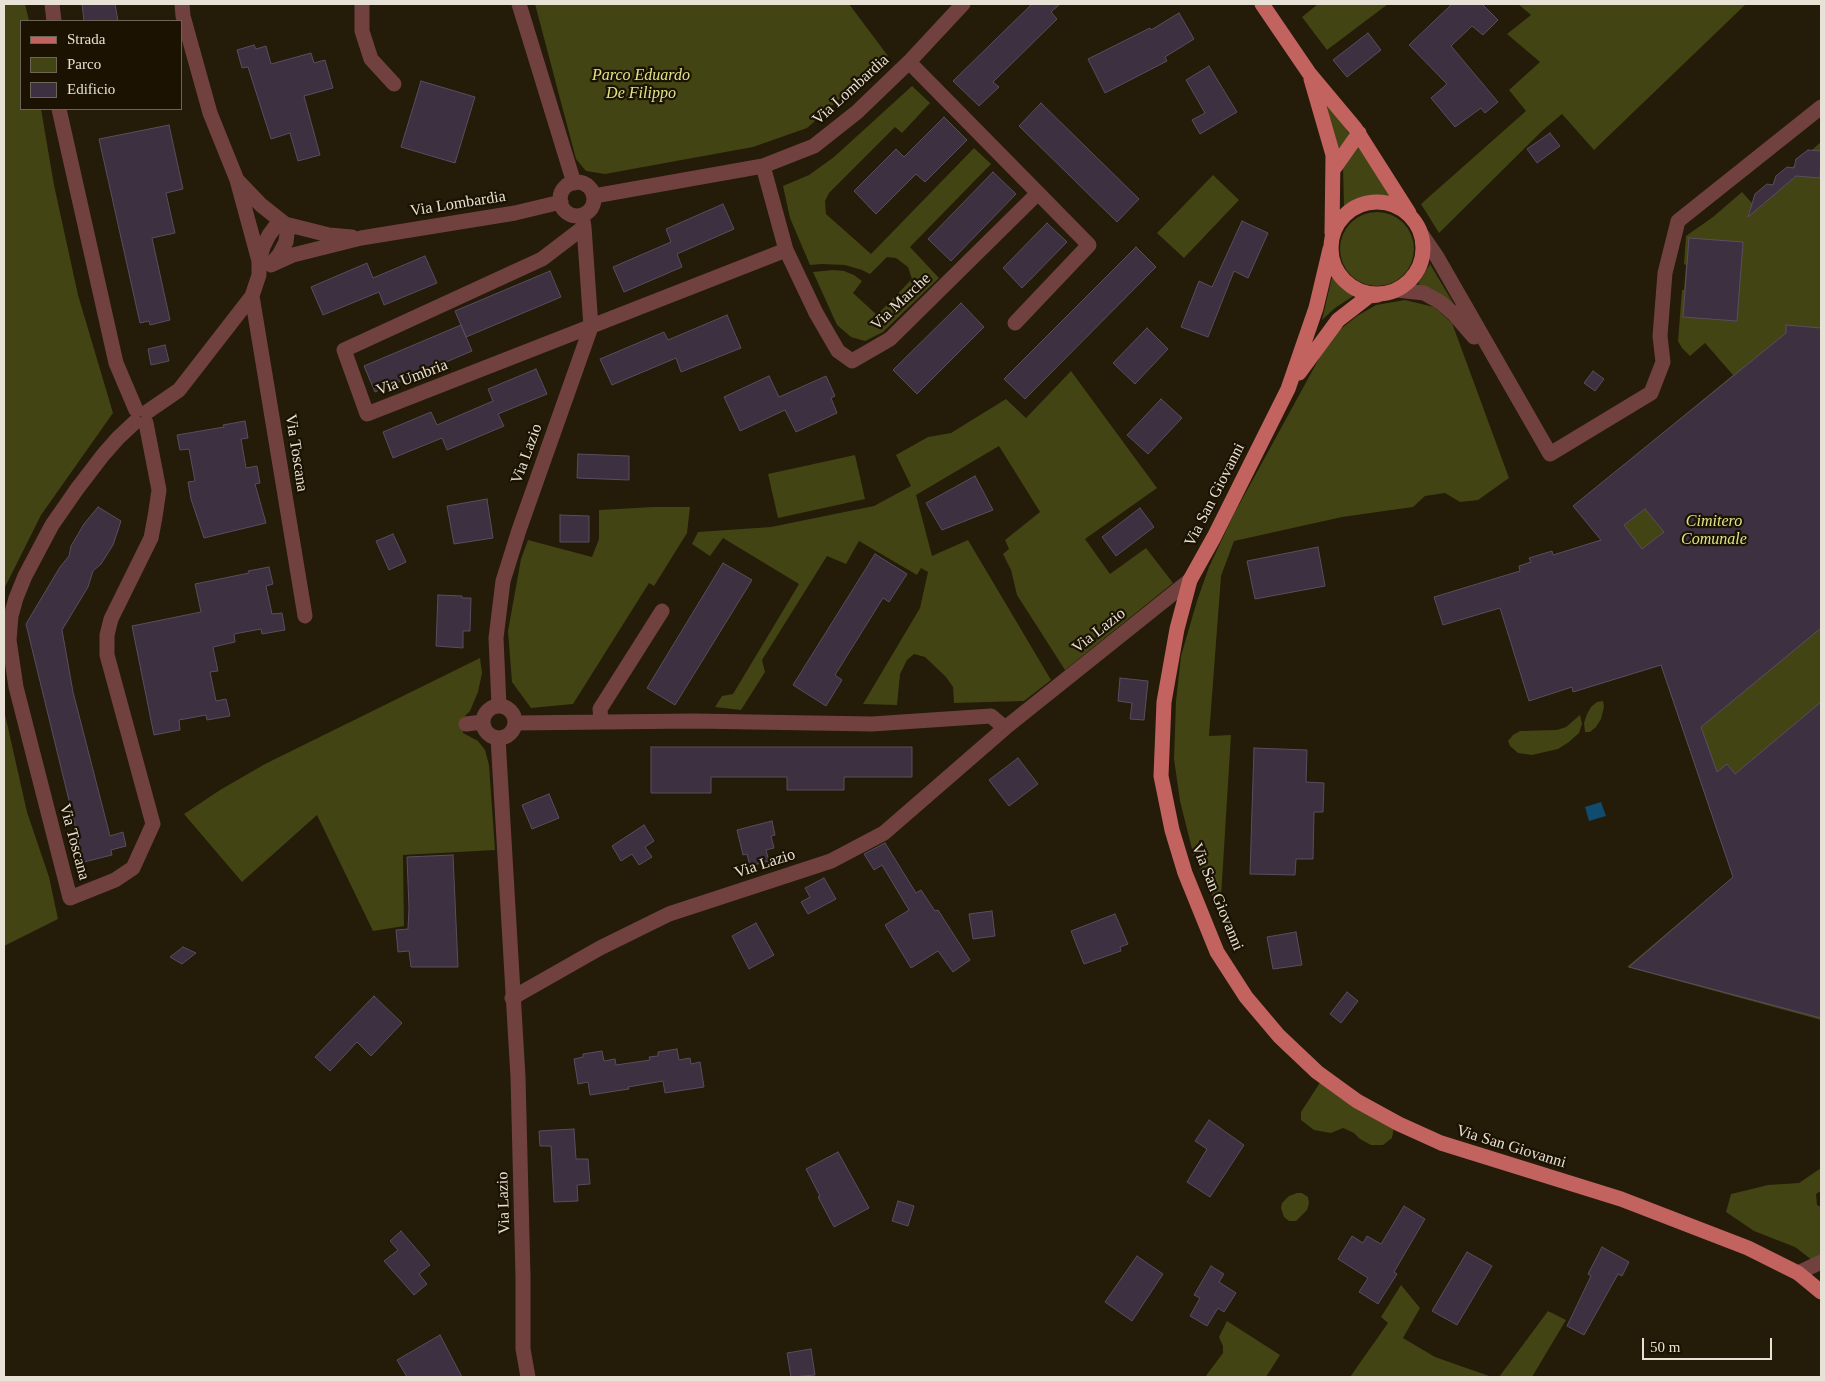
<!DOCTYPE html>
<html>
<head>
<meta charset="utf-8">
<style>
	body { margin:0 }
	#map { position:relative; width:1825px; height:1381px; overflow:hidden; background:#241b09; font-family:"Times New Roman",serif }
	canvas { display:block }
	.frame { position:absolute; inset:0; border:5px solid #e7e1d6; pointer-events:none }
	.legend { position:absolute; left:20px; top:20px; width:162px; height:90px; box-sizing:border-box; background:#1b1202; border:1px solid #6d6557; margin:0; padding:6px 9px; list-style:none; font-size:15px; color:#e7e1d6 }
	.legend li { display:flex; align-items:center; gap:10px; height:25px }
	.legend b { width:25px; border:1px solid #6d6557 }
	.scale { position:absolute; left:1642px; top:1338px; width:130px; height:22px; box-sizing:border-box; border:2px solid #e7e1d6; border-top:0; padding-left:6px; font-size:15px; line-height:18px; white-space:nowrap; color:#e7e1d6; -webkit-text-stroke:4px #1b1202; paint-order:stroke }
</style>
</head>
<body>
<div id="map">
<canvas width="1825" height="1381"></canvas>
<div class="frame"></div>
<ul class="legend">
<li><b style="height:6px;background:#c36360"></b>Strada</li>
<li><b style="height:14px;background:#424413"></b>Parco</li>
<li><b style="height:14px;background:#3c3041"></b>Edificio</li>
</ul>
<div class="scale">50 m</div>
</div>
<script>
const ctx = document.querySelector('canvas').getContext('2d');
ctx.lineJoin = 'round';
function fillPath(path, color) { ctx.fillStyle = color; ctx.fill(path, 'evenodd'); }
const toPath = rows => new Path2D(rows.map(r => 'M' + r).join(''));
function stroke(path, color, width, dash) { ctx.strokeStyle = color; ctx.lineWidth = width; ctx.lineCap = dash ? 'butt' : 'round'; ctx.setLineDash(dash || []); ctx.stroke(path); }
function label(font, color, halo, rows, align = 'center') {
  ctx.font = font + ' "Times New Roman",serif'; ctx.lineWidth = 4.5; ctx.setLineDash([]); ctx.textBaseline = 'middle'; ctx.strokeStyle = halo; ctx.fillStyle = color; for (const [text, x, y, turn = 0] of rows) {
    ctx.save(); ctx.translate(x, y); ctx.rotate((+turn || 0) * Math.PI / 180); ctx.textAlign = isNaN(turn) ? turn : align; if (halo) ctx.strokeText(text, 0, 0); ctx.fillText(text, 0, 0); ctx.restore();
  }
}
const green = toPath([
	[4,4,25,4,29,21,21,21,21,109,41,109,54,185,78,295,113,413,41,515,5,587,4,596],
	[535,4,849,4,888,56,807,128,753,147,605,174,586,171,576,159],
	[1318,4,1388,4,1327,50,1302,17],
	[1518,4,1746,4,1594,150,1562,114,1543,130,1439,233,1421,204,1526,111,1509,90,1540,62,1507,34,1531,15],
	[912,86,930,103,902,133,895,127,829,193,825,201,826,214,871,254,974,148,991,164,910,247,939,278,883,332,865,341,851,337,837,325,813,272,833,270,844,271,854,275,862,281,853,293,877,315,912,279,908,267,896,258,887,257,870,274,862,270,845,265,822,264,810,265,790,218,783,186,809,175,834,157],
	[1322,94,1350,135,1337,151],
	[1821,142,1821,1020,1627,967,1733,877,1659,660,1600,590,1585,545,1607,538,1582,500,1733,375,1705,343,1690,356,1682,348,1678,341,1682,290,1684,290,1686,265,1684,264,1686,236,1713,217,1742,192,1752,203],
	[1357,145,1394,198,1381,195,1366,196,1344,207,1343,166],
	[1213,175,1239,200,1184,258,1157,233],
	'1340 249a37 37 0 1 1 74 0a37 37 0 1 1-74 0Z',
	[1430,264,1455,306,1435,292,1418,284],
	[1332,277,1343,289,1355,295,1335,308,1322,320],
	[1405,300,1434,307,1452,323,1509,478,1478,500,1460,502,1445,493,1425,496,1413,507,1342,517,1234,541,1221,576,1209,736,1231,735,1220,913,1194,857,1180,801,1174,759,1176,701,1181,656,1197,601,1209,567,1234,514,1321,355,1337,332,1357,316,1376,305],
	[1071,371,1157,488,1085,539,1110,574,1146,548,1173,583,1065,670,1017,595,1011,570,1003,554,1009,549,1005,540,1040,512,999,446,916,495,932,556,968,540,1051,680,1024,701,954,703,953,687,946,677,925,657,914,654,907,660,900,674,897,705,863,704,920,608,928,572,921,568,917,575,859,541,846,564,827,556,762,660,765,672,741,710,715,707,722,696,733,694,799,584,723,538,710,556,692,544,698,532,771,527,874,506,911,486,896,455,928,437,951,433,1006,399,1026,418],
	[855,455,865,499,778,518,768,474],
	[653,507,690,507,687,533,654,586,649,583,573,704,531,708,512,682,508,631,521,559,528,540,592,557,599,539,599,510],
	[480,658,482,673,478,692,470,711,462,719,463,733,478,741,485,750,489,765,495,850,403,855,404,926,373,931,317,815,242,882,184,814,220,790,265,764],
	[1603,701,1604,707,1601,719,1596,727,1590,732,1585,732,1584,723,1587,714,1591,707,1597,702],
	[4,710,27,812,49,877,58,919,4,946],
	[1580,715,1582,724,1579,733,1569,742,1558,749,1532,755,1518,753,1510,746,1508,741,1513,735,1520,731,1557,730,1566,727],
	[1321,1081,1394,1127,1392,1138,1383,1145,1371,1145,1360,1139,1354,1133,1343,1128,1331,1133,1314,1130,1301,1120,1301,1112],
	[1821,1168,1821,1191,1816,1194,1817,1205,1821,1207,1821,1267,1795,1247,1754,1231,1726,1212,1731,1194,1768,1185,1799,1183],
	[1297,1193,1302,1193,1308,1197,1309,1203,1307,1210,1296,1221,1289,1221,1284,1217,1281,1208,1282,1203,1289,1196],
	[1401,1285,1420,1308,1403,1338,1435,1357,1492,1377,1350,1377,1388,1323,1381,1317],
	[1548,1311,1566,1320,1532,1377,1499,1377],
	[1227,1321,1280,1355,1266,1377,1205,1377,1223,1353,1223,1346,1219,1337]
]);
const water = toPath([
	[1601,802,1606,816,1589,821,1585,807]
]);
const building = toPath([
	[82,4,115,4,118,21,84,21,82,4],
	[1032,4,1060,4,1051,12,1057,19,993,82,999,87,979,106,953,81,1032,4],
	[1452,4,1482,4,1498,20,1483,35,1472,26,1451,46,1498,102,1485,113,1481,108,1455,127,1431,98,1447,84,1409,45,1452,4],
	[1179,13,1194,39,1165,57,1167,61,1105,93,1088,59,1150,28,1151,30,1179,13],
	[1368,33,1381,50,1347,77,1333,60,1368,33],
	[254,45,256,49,266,46,271,64,311,53,314,63,325,60,333,88,304,96,320,155,298,161,290,133,271,139,248,67,242,68,237,50,254,45],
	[1209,66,1237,112,1200,134,1192,120,1205,113,1186,80,1209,66],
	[421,81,475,97,455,163,401,147,421,81],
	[1041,103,1139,199,1117,222,1019,126,1041,103],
	[944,117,967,140,925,182,916,174,876,214,854,191,896,149,904,157,944,117],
	[169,125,183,189,166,193,175,233,152,238,170,320,150,325,149,321,140,323,99,139,169,125],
	[1550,133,1560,146,1537,163,1527,149,1550,133],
	[1808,150,1821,151,1820,178,1796,176,1748,217,1755,194,1767,184,1773,185,1776,176,1787,167,1794,168,1796,159,1808,150],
	[993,172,1016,194,951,261,928,239,993,172],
	[723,204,734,229,677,254,682,267,624,292,613,267,671,242,666,229,723,204],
	[1242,221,1268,233,1248,278,1234,271,1208,337,1181,327,1199,281,1212,287,1242,221],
	[1047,223,1067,242,1022,288,1003,268,1047,223],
	[1689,238,1743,242,1737,321,1683,317,1689,238],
	[1136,247,1156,267,1025,399,1004,379,1136,247],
	[425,256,437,283,384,305,379,292,323,315,311,287,367,263,373,278,425,256],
	[550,271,561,297,466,337,455,311,550,271],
	[961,303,984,327,917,394,893,370,961,303],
	[727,315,741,348,681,372,676,358,612,385,600,359,664,332,668,340,727,315],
	[461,325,472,351,375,392,364,366,461,325],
	[1786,325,1821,328,1821,628,1701,727,1717,772,1727,764,1735,774,1821,702,1821,1018,1629,967,1733,877,1661,665,1573,692,1572,687,1529,701,1500,608,1443,625,1434,597,1520,571,1519,566,1531,562,1529,558,1552,551,1553,555,1601,540,1573,506,1786,333,1786,325],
	[1645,509,1664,532,1642,549,1624,525,1645,509],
	[1147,328,1168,349,1135,384,1113,363,1147,328],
	[165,345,169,361,151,365,148,349,165,345],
	[536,369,547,394,498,414,504,426,447,450,442,438,393,458,383,432,431,412,437,425,493,401,488,389,536,369],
	[1593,371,1604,379,1595,391,1584,383,1593,371],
	[769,376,779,397,826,376,835,396,831,398,837,413,796,432,785,410,740,431,724,397,769,376],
	[1161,399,1182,418,1148,454,1127,435,1161,399],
	[245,421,248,438,241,439,246,468,257,466,260,483,255,484,266,523,204,538,191,499,188,482,195,481,189,449,180,450,177,435,224,427,223,425,245,421],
	[578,454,629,456,629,480,577,478,578,454],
	[975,476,993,510,942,530,926,503,975,476],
	[487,499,493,538,454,544,447,506,487,499],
	[98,507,121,521,113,545,101,564,93,571,88,587,62,630,73,692,110,836,123,832,126,846,111,850,112,855,84,862,26,624,60,567,69,556,71,546,84,524,98,507],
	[1140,508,1154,527,1116,556,1102,537,1140,508],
	[560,515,589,516,589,542,560,542,560,515],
	[393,534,406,562,389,570,376,541,393,534],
	[1318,547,1325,586,1255,599,1247,561,1318,547],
	[875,554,907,574,889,602,883,598,835,675,842,680,826,706,793,685,875,554],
	[723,563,752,580,675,705,647,688,723,563],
	[269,567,273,584,266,586,272,614,282,613,285,630,262,634,261,629,234,634,235,642,213,647,218,671,210,672,216,701,226,699,230,716,207,720,206,715,179,720,180,730,154,735,132,626,201,612,195,584,249,573,248,571,269,567],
	[438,595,462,596,462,598,471,598,470,631,463,631,463,648,436,646,438,595],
	[1120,678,1148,681,1144,720,1130,719,1132,703,1118,701,1120,678],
	[651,747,912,747,912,777,844,777,844,790,787,790,787,777,711,777,711,793,651,793,651,747],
	[1254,748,1307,750,1306,782,1324,783,1323,812,1314,812,1313,859,1296,859,1295,875,1250,874,1254,748],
	[1018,758,1038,784,1009,806,989,780,1018,758],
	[549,794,559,818,532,829,522,805,549,794],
	[772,821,775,835,771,836,774,848,766,850,769,861,750,866,747,854,743,855,737,830,772,821],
	[644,825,654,841,645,847,652,857,639,865,632,854,621,861,612,846,644,825],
	[885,843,916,893,921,890,935,911,938,910,970,960,953,972,938,951,911,968,885,925,909,910,882,865,874,870,864,854,885,843],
	[453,855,458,967,411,967,409,951,398,952,396,930,408,929,409,908,407,857,453,855],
	[824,878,836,899,808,914,801,902,810,897,805,888,824,878],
	[992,911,995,936,973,939,969,914,992,911],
	[1115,914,1128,944,1120,947,1121,951,1084,964,1071,931,1115,914],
	[756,923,774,955,749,969,732,936,756,923],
	[1296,932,1302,965,1273,969,1267,937,1296,932],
	[183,947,196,953,182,964,170,957,183,947],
	[1347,992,1358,1001,1341,1023,1330,1014,1347,992],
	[374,996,402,1023,371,1056,357,1042,330,1071,315,1057,374,996],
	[677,1049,679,1060,690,1058,691,1064,700,1062,704,1087,665,1093,663,1081,628,1087,629,1089,590,1095,588,1082,578,1084,574,1059,583,1057,583,1054,602,1051,604,1061,615,1059,616,1065,650,1060,649,1057,658,1056,658,1052,677,1049],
	[1209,1120,1244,1145,1210,1197,1187,1182,1207,1149,1195,1141,1209,1120],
	[574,1129,576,1159,588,1159,590,1184,577,1185,578,1201,554,1202,551,1146,540,1146,539,1131,574,1129],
	[838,1152,869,1208,834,1227,818,1197,820,1196,806,1169,838,1152],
	[898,1201,914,1206,908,1226,892,1221,898,1201],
	[1404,1206,1425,1219,1394,1272,1397,1274,1378,1304,1359,1292,1368,1278,1338,1259,1352,1236,1363,1243,1367,1236,1381,1244,1404,1206],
	[401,1231,430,1265,419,1274,427,1284,414,1295,384,1261,398,1250,390,1241,401,1231],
	[1602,1247,1629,1262,1622,1276,1618,1274,1584,1335,1567,1326,1591,1276,1588,1274,1602,1247],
	[1467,1252,1492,1266,1457,1325,1432,1311,1467,1252],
	[1137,1256,1163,1274,1132,1321,1105,1302,1137,1256],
	[1211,1266,1224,1274,1219,1282,1236,1293,1224,1312,1218,1308,1207,1326,1190,1316,1200,1298,1194,1295,1211,1266],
	[440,1335,462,1377,407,1377,397,1360,440,1335],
	[811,1349,815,1375,791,1377,787,1353,811,1349]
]);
const minor = toPath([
	[52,4,54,21],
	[182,4,183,16,210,113,237,180,259,261],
	[362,4,362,31,371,59,394,84],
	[519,4,574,183],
	[59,109,116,363,136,410],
	[763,166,786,250,816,313,838,351,852,361,890,339,1038,193,909,62],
	[238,181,261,205,285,224,329,235,352,237],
	'560 199a17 17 0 1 1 34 0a17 17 0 1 1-34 0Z',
	[594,196,763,166,814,146,857,112,909,62,963,4],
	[584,227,542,259,344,350,367,414,786,250],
	[1422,235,1437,257,1550,454,1651,393,1663,362,1660,336,1665,273,1678,221,1821,107],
	[272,263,279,255,286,242,287,234,285,224],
	[271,265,293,255,361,238,515,213,561,202],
	[1397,290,1424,293,1440,302,1454,314,1474,337],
	[252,296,305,616],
	[1015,323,1089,245,1038,193],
	[147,412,179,390,252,296,259,275,259,261,263,247,269,235,275,227,285,224],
	[135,422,118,438,103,455,77,489,52,525,25,576,16,598,11,616,9,640,16,687,70,898,115,880,133,868,153,824,107,655,107,635,111,619,151,538,155,517,159,490,146,423],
	'483 722a16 16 0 1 1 32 0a16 16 0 1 1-32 0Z',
	[499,706,496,638,503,581,519,530,591,327,584,227,582,215],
	[601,721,600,709,662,611],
	[515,723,694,721,872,724,991,716,1005,728],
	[466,724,483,722],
	[498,738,518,1077,523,1277,523,1349,528,1377],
	[512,998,600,948,669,914,831,861,884,833,1005,728,1190,580],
	[1798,1273,1821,1262]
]);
const major = toPath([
	[1262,4,1309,73,1355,128,1409,213],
	[1311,79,1333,155,1332,233],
	[1333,170,1359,133],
	'1331 248a46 46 0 1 1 92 0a46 46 0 1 1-92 0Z',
	[1330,249,1316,308,1288,389,1214,537,1190,580,1177,629,1164,702,1161,776,1172,830,1185,873,1217,952,1246,997,1279,1036,1317,1072,1357,1101,1399,1124,1441,1143,1621,1199,1748,1248,1798,1273,1821,1292],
	[1299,373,1338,320,1369,296,1378,295]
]);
const parkNames = [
	["Parco Eduardo",641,76],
	["De Filippo",641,94],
	["Cimitero",1714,522],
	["Comunale",1714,540]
];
const streetNames = [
	["Via Lombardia",851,90,-42],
	["Via Lombardia",458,204,-9],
	["Via Marche",901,302,-43],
	["Via Umbria",412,378,-21],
	["Via Toscana",296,453,81],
	["Via Lazio",527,454,-70],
	["Via San Giovanni",1215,495,-63],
	["Via Lazio",1099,631,-38],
	["Via Toscana",74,842,75],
	["Via Lazio",765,864,-18],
	["Via San Giovanni",1217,897,68],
	["Via San Giovanni",1511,1147,17],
	["Via Lazio",504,1203,-92]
];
fillPath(green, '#424413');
fillPath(water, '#104b70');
fillPath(building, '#3c3041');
stroke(building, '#5a4d5f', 1);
stroke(minor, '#70413f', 15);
stroke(major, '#c36360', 15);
label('italic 16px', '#e0e488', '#1b1202', parkNames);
label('16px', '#e7e1d6', '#1b1202', streetNames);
</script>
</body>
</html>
